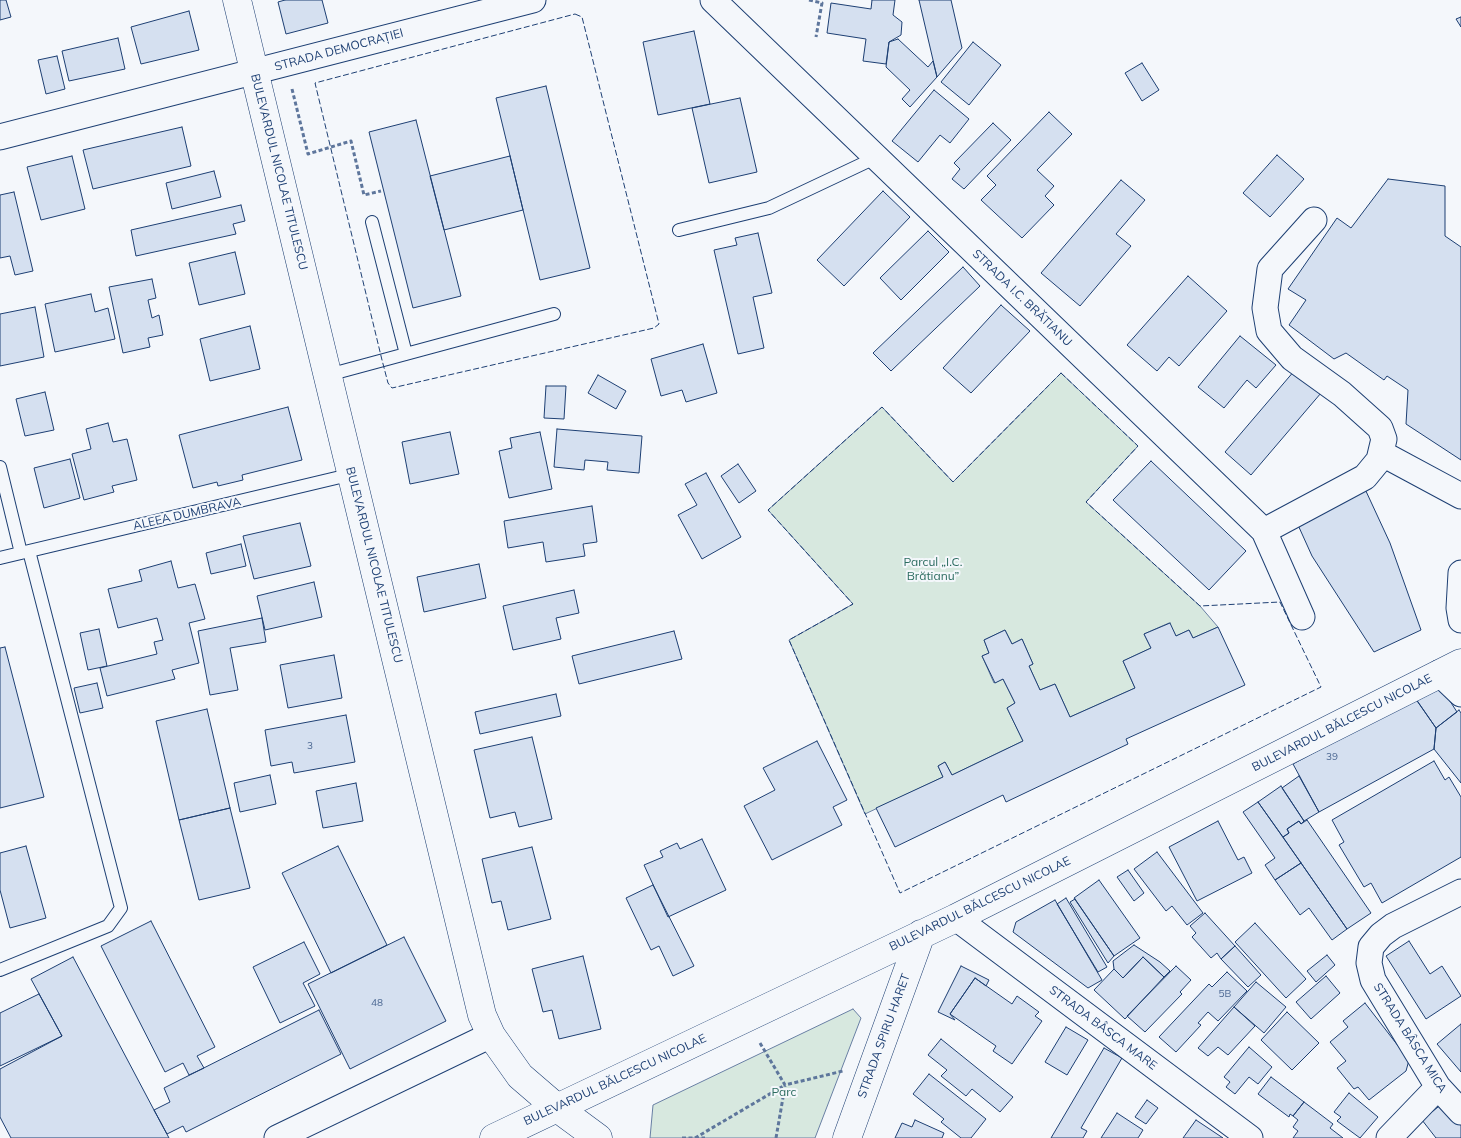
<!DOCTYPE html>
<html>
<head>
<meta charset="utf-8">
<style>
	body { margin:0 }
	canvas { display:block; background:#f4f7fb }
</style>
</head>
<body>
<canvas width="1461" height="1138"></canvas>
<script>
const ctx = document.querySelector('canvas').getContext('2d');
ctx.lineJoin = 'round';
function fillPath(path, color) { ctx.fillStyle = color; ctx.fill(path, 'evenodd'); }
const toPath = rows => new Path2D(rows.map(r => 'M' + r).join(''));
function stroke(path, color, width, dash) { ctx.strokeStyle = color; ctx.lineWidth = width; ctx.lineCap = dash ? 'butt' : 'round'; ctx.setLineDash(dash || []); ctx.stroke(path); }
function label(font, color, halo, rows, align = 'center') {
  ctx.font = font + ' Mulish,sans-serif'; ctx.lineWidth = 4; ctx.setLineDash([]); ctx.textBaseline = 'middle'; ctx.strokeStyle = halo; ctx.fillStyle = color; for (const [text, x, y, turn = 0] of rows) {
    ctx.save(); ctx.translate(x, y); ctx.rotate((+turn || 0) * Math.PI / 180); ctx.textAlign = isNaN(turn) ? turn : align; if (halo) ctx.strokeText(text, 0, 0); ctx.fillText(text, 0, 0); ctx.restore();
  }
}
const green = toPath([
	[1061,373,1138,446,1086,502,1200,606,1218,627,1193,638,1189,630,1176,636,1169,623,1144,634,1151,648,1123,661,1135,688,1070,717,1055,684,1040,690,1029,666,1033,664,1022,639,1012,644,1005,630,984,640,989,653,982,656,994,683,1003,679,1015,703,1007,708,1023,741,952,775,945,762,938,766,943,777,865,814,789,640,853,604,768,510,882,407,953,482,1061,373],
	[853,1009,861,1018,815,1138,650,1138,653,1105,853,1009]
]);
const building = toPath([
	[0,0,6,0,11,17,0,20,0,0],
	[285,0,322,0,328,23,286,34,278,2,285,0],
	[872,0,895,0,893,15,902,22,901,35,889,42,886,64,863,61,866,39,827,33,831,3,871,9,872,0],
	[919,0,951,0,962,48,937,77,919,0],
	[189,11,199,50,141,64,131,27,189,11],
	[1461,17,1461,27,1456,19,1461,17],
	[694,31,710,104,658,115,643,42,694,31],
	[118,38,125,69,69,81,62,51,118,38],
	[898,39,928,67,933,61,937,77,910,107,902,99,910,90,886,67,889,42,898,39],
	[973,42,1001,65,969,105,941,82,973,42],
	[57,56,65,89,46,94,38,60,57,56],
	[1142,63,1159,90,1142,101,1125,73,1142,63],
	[546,86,590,268,540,280,496,98,546,86],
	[934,90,969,119,950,143,940,135,918,162,892,141,934,90],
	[740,98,757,172,709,183,692,108,740,98],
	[1049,112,1072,134,1037,170,1054,186,1045,196,1054,205,1022,238,981,200,996,185,987,176,1049,112],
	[416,120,461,296,413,308,369,132,416,120],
	[993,123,1011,140,964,189,952,179,960,169,954,163,993,123],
	[182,127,191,166,93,189,83,150,182,127],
	[1277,155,1304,179,1270,217,1243,193,1277,155],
	[72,156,85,209,41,220,27,167,72,156],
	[510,156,523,210,444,230,430,176,510,156],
	[214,171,221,197,172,209,166,183,214,171],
	[1388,179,1445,186,1445,236,1461,247,1461,460,1406,424,1408,390,1387,376,1384,380,1346,353,1334,359,1289,325,1306,300,1288,289,1337,218,1351,228,1388,179],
	[1121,180,1145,200,1116,234,1131,246,1080,306,1041,273,1121,180],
	[883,191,910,217,844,286,817,260,883,191],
	[14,192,33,271,15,275,10,256,0,258,0,195,14,192],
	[241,205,245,221,233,224,236,234,136,256,131,230,241,205],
	[928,231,949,252,901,300,880,278,928,231],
	[758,233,772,293,753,297,764,348,738,354,714,250,737,245,735,238,758,233],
	[235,252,245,294,199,305,189,263,235,252],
	[963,267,980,286,891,371,873,353,963,267],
	[1188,276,1227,311,1179,366,1169,357,1157,371,1127,345,1188,276],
	[152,279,156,298,148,300,152,318,159,315,163,335,148,338,150,347,123,353,109,287,152,279],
	[91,294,95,312,108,308,115,339,55,352,45,304,91,294],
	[1001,305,1030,331,971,393,943,368,1001,305],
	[35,307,44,357,0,366,0,314,35,307],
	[250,326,260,369,210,381,200,339,250,326],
	[1240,336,1276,365,1256,388,1247,380,1224,408,1198,387,1240,336],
	[703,344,717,393,686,402,682,390,661,396,651,359,703,344],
	[1295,370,1321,393,1251,475,1225,452,1295,370],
	[598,375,626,391,616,409,588,393,598,375],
	[546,386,566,386,564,419,544,418,546,386],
	[45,392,54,430,25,436,16,399,45,392],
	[288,407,302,460,242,475,243,480,218,486,217,482,193,488,179,435,288,407],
	[108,423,113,442,127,439,137,480,112,486,114,492,84,500,72,454,91,449,86,429,108,423],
	[557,429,642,436,639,473,607,470,608,462,585,460,584,470,554,467,557,429],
	[450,432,459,474,410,484,402,442,450,432],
	[540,432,552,489,509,498,499,451,512,448,510,438,540,432],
	[70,459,80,498,44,508,34,468,70,459],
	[1151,461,1246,551,1209,590,1113,500,1151,461],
	[738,464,756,491,739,503,721,476,738,464],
	[706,473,741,537,702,559,678,515,697,505,685,484,706,473],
	[1365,489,1390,543,1421,630,1374,652,1312,556,1298,525,1365,489],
	[592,506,597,542,583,544,585,556,546,562,543,542,508,548,504,521,592,506],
	[300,523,311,566,254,579,243,536,300,523],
	[241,544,246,566,211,574,206,553,241,544],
	[171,561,178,588,195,584,205,619,189,623,199,663,172,670,175,679,107,696,100,668,157,654,154,642,163,640,157,618,118,628,108,589,142,581,139,570,171,561],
	[479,564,486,598,424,612,417,577,479,564],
	[314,582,322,617,265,630,257,596,314,582],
	[574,590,579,613,556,618,561,639,513,650,503,606,574,590],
	[262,618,266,642,230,648,238,690,210,695,198,631,262,618],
	[1170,623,1176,636,1189,630,1193,638,1218,627,1245,685,1126,739,1128,744,1006,802,1003,795,895,847,876,808,943,777,938,766,945,762,952,775,1023,741,1007,708,1015,703,1003,679,995,683,982,656,989,653,984,640,1005,630,1012,644,1022,639,1033,664,1029,666,1040,690,1055,684,1070,717,1135,688,1123,661,1151,648,1144,634,1170,623],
	[99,629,107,666,88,670,80,633,99,629],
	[674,631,682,659,579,684,572,656,674,631],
	[5,647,44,797,0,808,0,648,5,647],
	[334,655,342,698,288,708,280,665,334,655],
	[97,683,103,708,80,713,74,688,97,683],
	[1439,684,1457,712,1436,728,1416,699,1439,684],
	[556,694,561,716,480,734,475,712,556,694],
	[1415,698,1436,728,1434,749,1319,812,1293,764,1415,698],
	[207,709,230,808,179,820,156,721,207,709],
	[1459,710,1461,713,1461,783,1434,749,1436,728,1459,710],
	[346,715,355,762,294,773,292,762,271,766,265,730,346,715],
	[532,737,552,819,519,827,515,812,490,818,474,750,532,737],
	[817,741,847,800,833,807,842,825,772,860,744,806,775,790,763,768,817,741],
	[1434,761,1445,780,1449,777,1461,797,1461,857,1382,903,1371,883,1364,887,1339,845,1344,842,1332,820,1434,761],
	[270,775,276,804,240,812,234,783,270,775],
	[1299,776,1319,812,1304,821,1282,788,1299,776],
	[356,783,363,821,323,828,316,791,356,783],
	[1281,786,1304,821,1301,824,1299,821,1287,829,1289,833,1283,837,1258,802,1281,786],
	[1258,802,1301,863,1275,880,1265,865,1275,858,1243,812,1258,802],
	[230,808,250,888,199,900,179,820,230,808],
	[1307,820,1371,913,1347,929,1283,837,1289,833,1287,829,1299,821,1301,824,1307,820],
	[1218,821,1238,860,1244,857,1252,873,1197,901,1169,847,1218,821],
	[702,839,726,890,668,917,644,865,663,857,660,851,677,843,680,849,702,839],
	[26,846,46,918,10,928,0,890,0,853,26,846],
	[338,846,387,945,331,973,282,873,338,846],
	[532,847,551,919,508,930,501,901,492,903,482,859,532,847],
	[1157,852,1203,913,1187,925,1172,906,1166,911,1134,869,1157,852],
	[1301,863,1347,929,1332,940,1309,908,1300,915,1275,880,1301,863],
	[1128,870,1144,893,1134,901,1117,877,1128,870],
	[1099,880,1140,938,1114,956,1074,898,1099,880],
	[653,885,694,966,673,976,659,946,651,950,626,898,653,885],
	[1066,898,1107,967,1098,972,1057,904,1066,898],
	[1075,899,1114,956,1108,963,1070,902,1075,899],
	[1055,900,1102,980,1088,988,1013,932,1016,922,1055,900],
	[1205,913,1235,946,1221,959,1217,953,1211,958,1192,937,1196,933,1190,926,1205,913],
	[151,921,215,1047,197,1056,204,1068,189,1075,183,1063,165,1072,101,946,151,921],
	[1255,923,1306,979,1286,998,1235,942,1255,923],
	[404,937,446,1021,350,1069,308,984,404,937],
	[1409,941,1430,974,1442,966,1461,996,1426,1019,1386,956,1409,941],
	[304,942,320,974,303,983,315,1006,280,1023,253,967,304,942],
	[1134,945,1160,962,1170,971,1164,977,1143,957,1123,978,1114,969,1113,961,1134,945],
	[1235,946,1261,975,1248,987,1221,959,1235,946],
	[1327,955,1335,965,1316,982,1307,971,1327,955],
	[583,956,601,1029,559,1039,552,1010,543,1012,532,969,583,956],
	[73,957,154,1110,169,1138,11,1138,0,1117,0,1069,62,1036,31,979,73,957],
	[1143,957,1164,977,1125,1019,1094,990,1114,969,1123,978,1143,957],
	[961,966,989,980,986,986,975,978,950,1014,955,1020,938,1012,961,966],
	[1176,966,1191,980,1180,992,1182,994,1145,1032,1127,1016,1176,966],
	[1227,972,1247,991,1218,1021,1208,1012,1198,1023,1201,1025,1176,1052,1159,1037,1209,984,1212,987,1227,972],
	[1326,976,1340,993,1311,1019,1296,1002,1326,976],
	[975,978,1012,1004,1017,996,1039,1012,1035,1016,1042,1021,1012,1064,993,1051,996,1046,950,1014,975,978],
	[1256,982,1286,1007,1264,1033,1234,1007,1256,982],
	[39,994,62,1036,0,1066,0,1013,39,994],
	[1365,1003,1409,1060,1406,1071,1369,1100,1358,1087,1354,1089,1337,1068,1346,1061,1330,1042,1348,1027,1343,1021,1365,1003],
	[1234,1007,1255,1026,1228,1055,1218,1047,1208,1056,1198,1048,1234,1007],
	[319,1010,341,1054,186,1132,183,1126,167,1134,154,1110,170,1102,164,1088,319,1010],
	[1287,1012,1319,1043,1292,1070,1261,1040,1287,1012],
	[1461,1024,1461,1072,1437,1044,1461,1024],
	[1066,1027,1088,1040,1067,1075,1045,1062,1066,1027],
	[941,1039,1013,1097,1000,1112,972,1089,966,1096,941,1076,947,1070,928,1055,941,1039],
	[1249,1047,1272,1067,1258,1084,1249,1077,1235,1094,1226,1087,1230,1082,1224,1077,1249,1047],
	[1104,1048,1122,1058,1081,1128,1087,1131,1083,1138,1051,1138,1104,1048],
	[929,1074,986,1119,971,1138,961,1138,941,1122,944,1119,913,1094,929,1074],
	[1271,1077,1304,1102,1293,1116,1290,1114,1289,1117,1258,1094,1271,1077],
	[1349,1093,1378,1117,1360,1138,1337,1121,1341,1117,1334,1112,1349,1093],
	[1147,1100,1158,1108,1146,1124,1135,1117,1147,1100],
	[1304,1102,1333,1124,1330,1128,1343,1138,1293,1138,1298,1131,1293,1127,1298,1120,1293,1116,1304,1102],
	[1443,1103,1461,1125,1461,1138,1436,1138,1422,1120,1443,1103],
	[1117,1113,1143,1130,1138,1138,1101,1138,1117,1113],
	[915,1120,944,1133,942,1138,895,1138,902,1123,912,1127,915,1120],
	[1196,1120,1223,1138,1183,1138,1196,1120]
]);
const path = toPath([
	[809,0,822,3,816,37],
	[292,89,308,154,351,141,364,195,381,191],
	[760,1043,785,1085,843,1071],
	[682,1138,705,1138],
	[695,1138,785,1085],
	[776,1138,785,1086]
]);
const lane = toPath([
	[372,222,406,354],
	[679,230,769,208,877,157],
	[328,375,554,314],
	[0,467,21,553],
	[0,558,353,474],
	[0,970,108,926,121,908,29,551]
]);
const street = toPath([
	[713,0,1264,531,1302,617],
	[0,137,533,0],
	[1381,453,1461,496],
	[1264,531,1365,477,1379,460,1384,439,1380,428,1342,394,1292,358,1269,331,1265,308,1270,269,1314,220],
	[1461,573,1459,608,1461,620],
	[1439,673,1461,694],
	[1461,892,1393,926,1381,935,1371,947,1369,963,1373,980,1438,1087,1461,1112],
	[956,918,1250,1138],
	[277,1138,491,1035],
	[1389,1138,1438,1087]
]);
const secondary = toPath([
	[237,0,482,1015,491,1035,520,1076,556,1107,598,1138],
	[494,1138,956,918,1461,663],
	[847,1138,921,934]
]);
const fence = toPath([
	[575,14,582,17,659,324,654,328,392,388,388,383,382,360,315,83,575,14],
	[1061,373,1138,446,1086,502,1200,606,1280,602,1321,687,900,893,789,640,853,604,768,510,882,407,953,482,1061,373]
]);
const numberNames = [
	["3",310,746],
	["39",1332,757],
	["5B",1225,994],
	["48",377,1003]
];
const streetNames = [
	["STRADA DEMOCRAȚIEI",339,50,-15],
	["BULEVARDUL NICOLAE TITULESCU",279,172,76],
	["STRADA I.C. BRĂTIANU",1022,298,44],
	["ALEEA DUMBRAVA",187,514,-13],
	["BULEVARDUL NICOLAE TITULESCU",374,565,76],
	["BULEVARDUL BĂLCESCU NICOLAE",1342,723,-27],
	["BULEVARDUL BĂLCESCU NICOLAE",980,904,-26],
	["STRADA BÂSCA MARE",1103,1028,37],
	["STRADA SPIRU HARET",884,1036,-70],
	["STRADA BÂSCA MICA",1410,1038,58],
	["BULEVARDUL BĂLCESCU NICOLAE",615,1080,-25]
];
const parkNames = [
	["Parcul „I.C.",933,562],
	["Brătianu”",933,576],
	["Parc",784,1092]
];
fillPath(green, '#d7e8df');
stroke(green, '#687fa3', 1);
fillPath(building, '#d5e0f0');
stroke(building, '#1d3f73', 1);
stroke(lane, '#1d3f73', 14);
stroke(street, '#1d3f73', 27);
stroke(secondary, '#1d3f73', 29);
stroke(path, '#5e769c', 3, [4, 2.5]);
stroke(lane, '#f4f7fb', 12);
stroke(street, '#f4f7fb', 25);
stroke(secondary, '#f4f7fb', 28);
stroke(fence, '#1d3f73', 1, [6, 2.5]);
label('10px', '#4b6792', null, numberNames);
label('12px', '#1d3f73', '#f4f7fb', streetNames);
label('12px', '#2c6c60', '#f4f7fb', parkNames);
</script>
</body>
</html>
